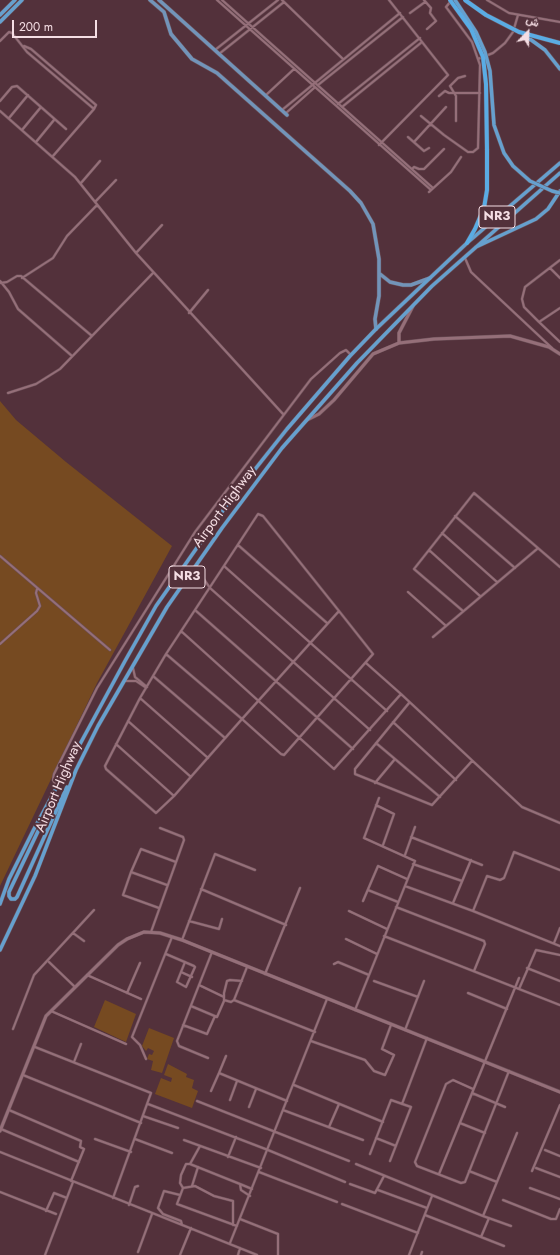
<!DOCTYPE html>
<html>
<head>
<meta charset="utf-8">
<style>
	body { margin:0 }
	#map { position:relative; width:560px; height:1255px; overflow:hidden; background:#53313b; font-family:Jost,Vazirmatn,sans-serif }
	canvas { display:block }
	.north { position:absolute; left:508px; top:12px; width:40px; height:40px; -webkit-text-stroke:3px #53313b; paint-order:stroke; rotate:23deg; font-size:11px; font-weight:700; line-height:16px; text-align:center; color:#f5dee4 }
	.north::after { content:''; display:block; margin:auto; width:14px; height:18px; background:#f5dee4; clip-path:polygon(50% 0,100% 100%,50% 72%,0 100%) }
	.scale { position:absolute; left:12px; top:20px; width:85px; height:18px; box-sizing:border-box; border:2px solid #f5dee4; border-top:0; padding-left:5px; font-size:12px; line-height:14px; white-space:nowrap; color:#f5dee4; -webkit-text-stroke:3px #53313b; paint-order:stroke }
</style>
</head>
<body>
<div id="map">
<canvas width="560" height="1255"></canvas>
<div class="north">ش</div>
<div class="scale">200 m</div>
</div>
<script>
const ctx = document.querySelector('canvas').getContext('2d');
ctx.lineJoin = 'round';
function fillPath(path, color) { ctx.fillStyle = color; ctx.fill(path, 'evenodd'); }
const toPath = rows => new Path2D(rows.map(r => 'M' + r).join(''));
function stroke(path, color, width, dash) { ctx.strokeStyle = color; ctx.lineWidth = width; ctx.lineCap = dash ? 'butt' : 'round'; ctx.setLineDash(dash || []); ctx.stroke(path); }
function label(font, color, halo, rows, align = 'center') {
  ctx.font = font + ' Jost,sans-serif'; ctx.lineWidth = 4; ctx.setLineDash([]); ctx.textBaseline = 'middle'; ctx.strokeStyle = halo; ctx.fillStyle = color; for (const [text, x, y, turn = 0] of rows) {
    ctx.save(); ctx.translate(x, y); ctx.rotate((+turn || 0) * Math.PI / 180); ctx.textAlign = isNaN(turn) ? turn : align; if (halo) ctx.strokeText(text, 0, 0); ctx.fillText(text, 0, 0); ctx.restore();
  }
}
const green = toPath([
	[0,401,16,420,66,462,172,546,97,683,0,886],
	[105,1000,136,1014,126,1042,94,1027],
	[149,1028,174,1038,162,1073,151,1070,153,1061,147,1059,149,1054,152,1055,154,1051,148,1048,146,1051,142,1046],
	[168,1064,187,1074,186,1077,194,1080,192,1088,198,1091,192,1108,155,1094,161,1078,171,1082,172,1078,164,1075]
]);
const minor = toPath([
	[217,0,431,190],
	[222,0,433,188],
	[282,0,343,59],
	[424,0,431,8,430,13,436,21,427,29],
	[487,0,509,13,560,22],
	[410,13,425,2],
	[0,41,9,32,12,33,27,52,94,109],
	[24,46,31,49,96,105,94,109,53,156],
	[215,50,278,0],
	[219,54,284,2],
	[478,59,493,53,505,43,513,32,518,15],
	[318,85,403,17],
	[266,95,294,69],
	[439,96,445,91,449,93,480,93],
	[0,101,12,87,17,86,66,129],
	[338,104,420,38],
	[342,107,422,42],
	[282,110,400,13],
	[0,111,75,177,136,253,283,414],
	[286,113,314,88],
	[421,116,444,135,468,152,473,152,478,148,480,65,472,42,446,7,451,1],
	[9,118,28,95],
	[456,121,456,96,450,86,458,78,465,76],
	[22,130,41,107],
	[408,137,424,151,429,148],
	[36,142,54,120],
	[414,142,446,107],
	[379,145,448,75,389,0],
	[412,169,414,167,419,169,424,169,444,149],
	[81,183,100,161],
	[429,192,451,172,461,157],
	[95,202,116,180],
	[136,253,162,225],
	[465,258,471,272,552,348],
	[560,260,525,287,522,299,524,307,539,322,560,308],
	[550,268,560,278],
	[22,278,53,258,67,236,97,205],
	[0,281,9,292,18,309,72,356],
	[1,283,7,282,17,276,21,276,92,336],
	[189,313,208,290],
	[539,322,560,342],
	[8,393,36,384,60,369,153,273],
	[455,516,515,568],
	[442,533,497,582],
	[238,545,327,623],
	[429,550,480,596],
	[0,556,110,650],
	[195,566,210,588,370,730],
	[224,566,387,711],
	[408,592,445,625],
	[195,610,353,749],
	[463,611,414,569,474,493,560,567],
	[181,631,334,769,401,694,366,663],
	[433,637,537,549],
	[0,644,37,611,40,606,36,593,37,589],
	[166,654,242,719,281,754,284,755,373,654,339,611,263,516,258,514,166,654,140,698,105,766,106,769,156,813,174,796,242,719,339,611],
	[133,668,135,677,147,687],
	[153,676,225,738],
	[125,681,136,681,145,687],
	[401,694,522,807,560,823],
	[140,698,208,758],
	[409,703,355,769,355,774,432,805,472,761],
	[128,721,191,777],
	[393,722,456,780],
	[376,743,440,797],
	[116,744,174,796],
	[375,783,395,759],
	[57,787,53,780,54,774,97,688,195,532,311,379,340,353,346,350,351,355],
	[376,805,394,814,383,845],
	[411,837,482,865],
	[405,855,415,827],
	[413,864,462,881],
	[131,872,167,885],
	[405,886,473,911,487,876,500,880,504,878,514,852,560,870],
	[201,889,286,925],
	[368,890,398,902],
	[363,901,378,866,407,879],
	[453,903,471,860],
	[396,907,484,941,485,944,474,971],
	[159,908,123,895,131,872,141,849,176,862],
	[349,911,387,929],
	[473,911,560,946],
	[189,921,219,929,222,919],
	[151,932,184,840,183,837,160,828],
	[73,933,84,941],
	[384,936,560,1005],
	[346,939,377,954],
	[182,940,215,854,255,870],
	[554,943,560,928],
	[166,954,194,966,195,967,186,987,177,982,185,962],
	[49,962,75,987],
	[334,964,338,962,369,975],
	[247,967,234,1000,315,1032],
	[527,968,560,981],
	[181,972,192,977],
	[265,974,300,888],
	[87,975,141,999],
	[374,981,418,997],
	[199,985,224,997],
	[519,989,536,950,560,955],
	[127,993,140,963],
	[468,993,507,1009],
	[224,1000,231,1002,234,1000],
	[191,1006,217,1017,224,1001,224,993,227,981,230,980,242,981],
	[355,1010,415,861,364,838,379,798],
	[51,1011,126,1044],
	[183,1025,207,1034,215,1016],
	[13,1029,34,975,94,910],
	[405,1030,424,981],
	[311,1041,365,1060,374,1071,385,1075,394,1055,382,1049,391,1025],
	[35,1047,151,1093,113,1198],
	[226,1056,219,1073,287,1101],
	[208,1058,179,1046,177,1041,212,952],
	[146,1059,140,1045,132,1037,172,937],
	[74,1062,81,1044],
	[23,1075,141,1123],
	[294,1085,383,1122],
	[473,1089,453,1080,446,1084,415,1162,417,1166,461,1183,465,1182,509,1071],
	[211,1091,219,1073],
	[472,1093,505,1107],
	[230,1100,237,1081],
	[197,1101,349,1161],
	[148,1104,268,1150,345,1182],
	[402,1104,427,1038],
	[249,1107,256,1089],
	[9,1110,81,1141,80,1147,84,1149,71,1181],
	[283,1110,363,1140],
	[143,1116,178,1128],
	[460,1123,485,1133],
	[329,1127,339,1104],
	[1,1129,79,1162],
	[376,1138,396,1146],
	[95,1139,131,1152],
	[135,1139,172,1153],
	[184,1140,261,1168],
	[200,1146,190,1164,240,1184,241,1190,250,1196],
	[545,1150,560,1156],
	[0,1152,257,1255],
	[370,1154,391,1100,411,1107,390,1161],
	[228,1157,236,1137],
	[356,1164,483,1216,517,1133],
	[536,1168,560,1177],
	[469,1171,497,1182],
	[532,1171,560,1105],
	[259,1172,337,1202],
	[439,1174,519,978],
	[240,1184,252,1189],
	[350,1184,375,1193,384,1176],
	[192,1186,198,1167],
	[183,1188,180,1183,181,1175,186,1164,190,1164],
	[530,1188,560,1199],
	[378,1190,427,1208],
	[0,1192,56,1214],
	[180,1195,164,1191,158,1208,163,1214,181,1221,182,1225],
	[503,1200,551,1219,556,1219,560,1209],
	[342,1204,418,1233],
	[129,1205,135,1187,138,1186],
	[46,1211,54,1193,67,1198],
	[425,1215,504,1246],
	[483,1216,511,1226],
	[240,1219,278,1234,278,1255],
	[233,1225,233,1201,214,1196,195,1186,183,1188,177,1204,237,1226],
	[481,1237,489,1218],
	[230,1243,327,999],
	[138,1252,152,1214],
	[45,1255,73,1182],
	[180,1255,191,1228],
	[238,1255,240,1248],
	[409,1255,432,1196],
	[421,1255,422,1252]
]);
const tertiary = toPath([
	[0,1131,46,1016,118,945,127,939,144,932,160,933,182,940,560,1092]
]);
const secondary = toPath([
	[399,343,399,333,413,306],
	[307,420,319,414,334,400,373,354,399,343,434,339,510,336,549,347,560,354]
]);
const primary = toPath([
	[150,0,164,12,171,34,192,59,217,73,350,191,361,203,373,224,379,259,379,296,375,319,376,329],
	[159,0,287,115],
	[380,274,390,282,403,285,411,285,430,278]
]);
const trunk = toPath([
	[0,15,15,0],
	[0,22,22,0],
	[523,34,545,50,560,69],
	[476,247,536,219,548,209,560,191],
	[52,802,9,892,9,896,11,899,15,899,17,897,67,787],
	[0,904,9,879,34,829,125,661,156,606,229,502,287,429,350,356,376,329,467,243,560,163],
	[0,950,35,876,76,770,98,726,167,607,222,528,282,448,357,363,432,286,560,173]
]);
const motorway = toPath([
	[467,243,475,229,484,208,487,190,487,150]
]);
const trunkBridge = toPath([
	[455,0,476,32,485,52,490,71,494,125,504,153,513,166,530,181,552,191,560,193]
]);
const motorwayBridge = toPath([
	[450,0,471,29,483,57,486,84,487,150],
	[465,0,486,15,519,32,560,43]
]);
const shields = [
	[497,217,36],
	[187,577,36]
];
const shieldNames = [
	["NR3",497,217],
	["NR3",187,577]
];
const streetNames = [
	["Airport Highway",225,507,-54],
	["Airport Highway",59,787,-67]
];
fillPath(green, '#764a21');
stroke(minor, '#6c5058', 3);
stroke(tertiary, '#6c5058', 4);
stroke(secondary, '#6c5058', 4);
stroke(primary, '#6c5058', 4.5);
stroke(trunk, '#6c5058', 4.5);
stroke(motorway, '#6c5058', 5);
stroke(minor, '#956f79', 2);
stroke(tertiary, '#956f79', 3);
stroke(secondary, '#956f79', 3);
stroke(primary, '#7294b9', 3.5);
stroke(trunk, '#66a0ce', 3.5);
stroke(motorway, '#5aace4', 4);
stroke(trunkBridge, '#6c5058', 4.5, []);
stroke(motorwayBridge, '#6c5058', 5, []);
stroke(trunkBridge, '#66a0ce', 3.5);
stroke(motorwayBridge, '#5aace4', 4);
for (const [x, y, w] of shields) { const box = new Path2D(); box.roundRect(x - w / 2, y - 11, w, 22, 3); ctx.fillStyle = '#53313b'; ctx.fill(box); stroke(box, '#f5dee4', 1); }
label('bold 13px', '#f5dee4', null, shieldNames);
label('14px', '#f5dee4', '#53313b', streetNames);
</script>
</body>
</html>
